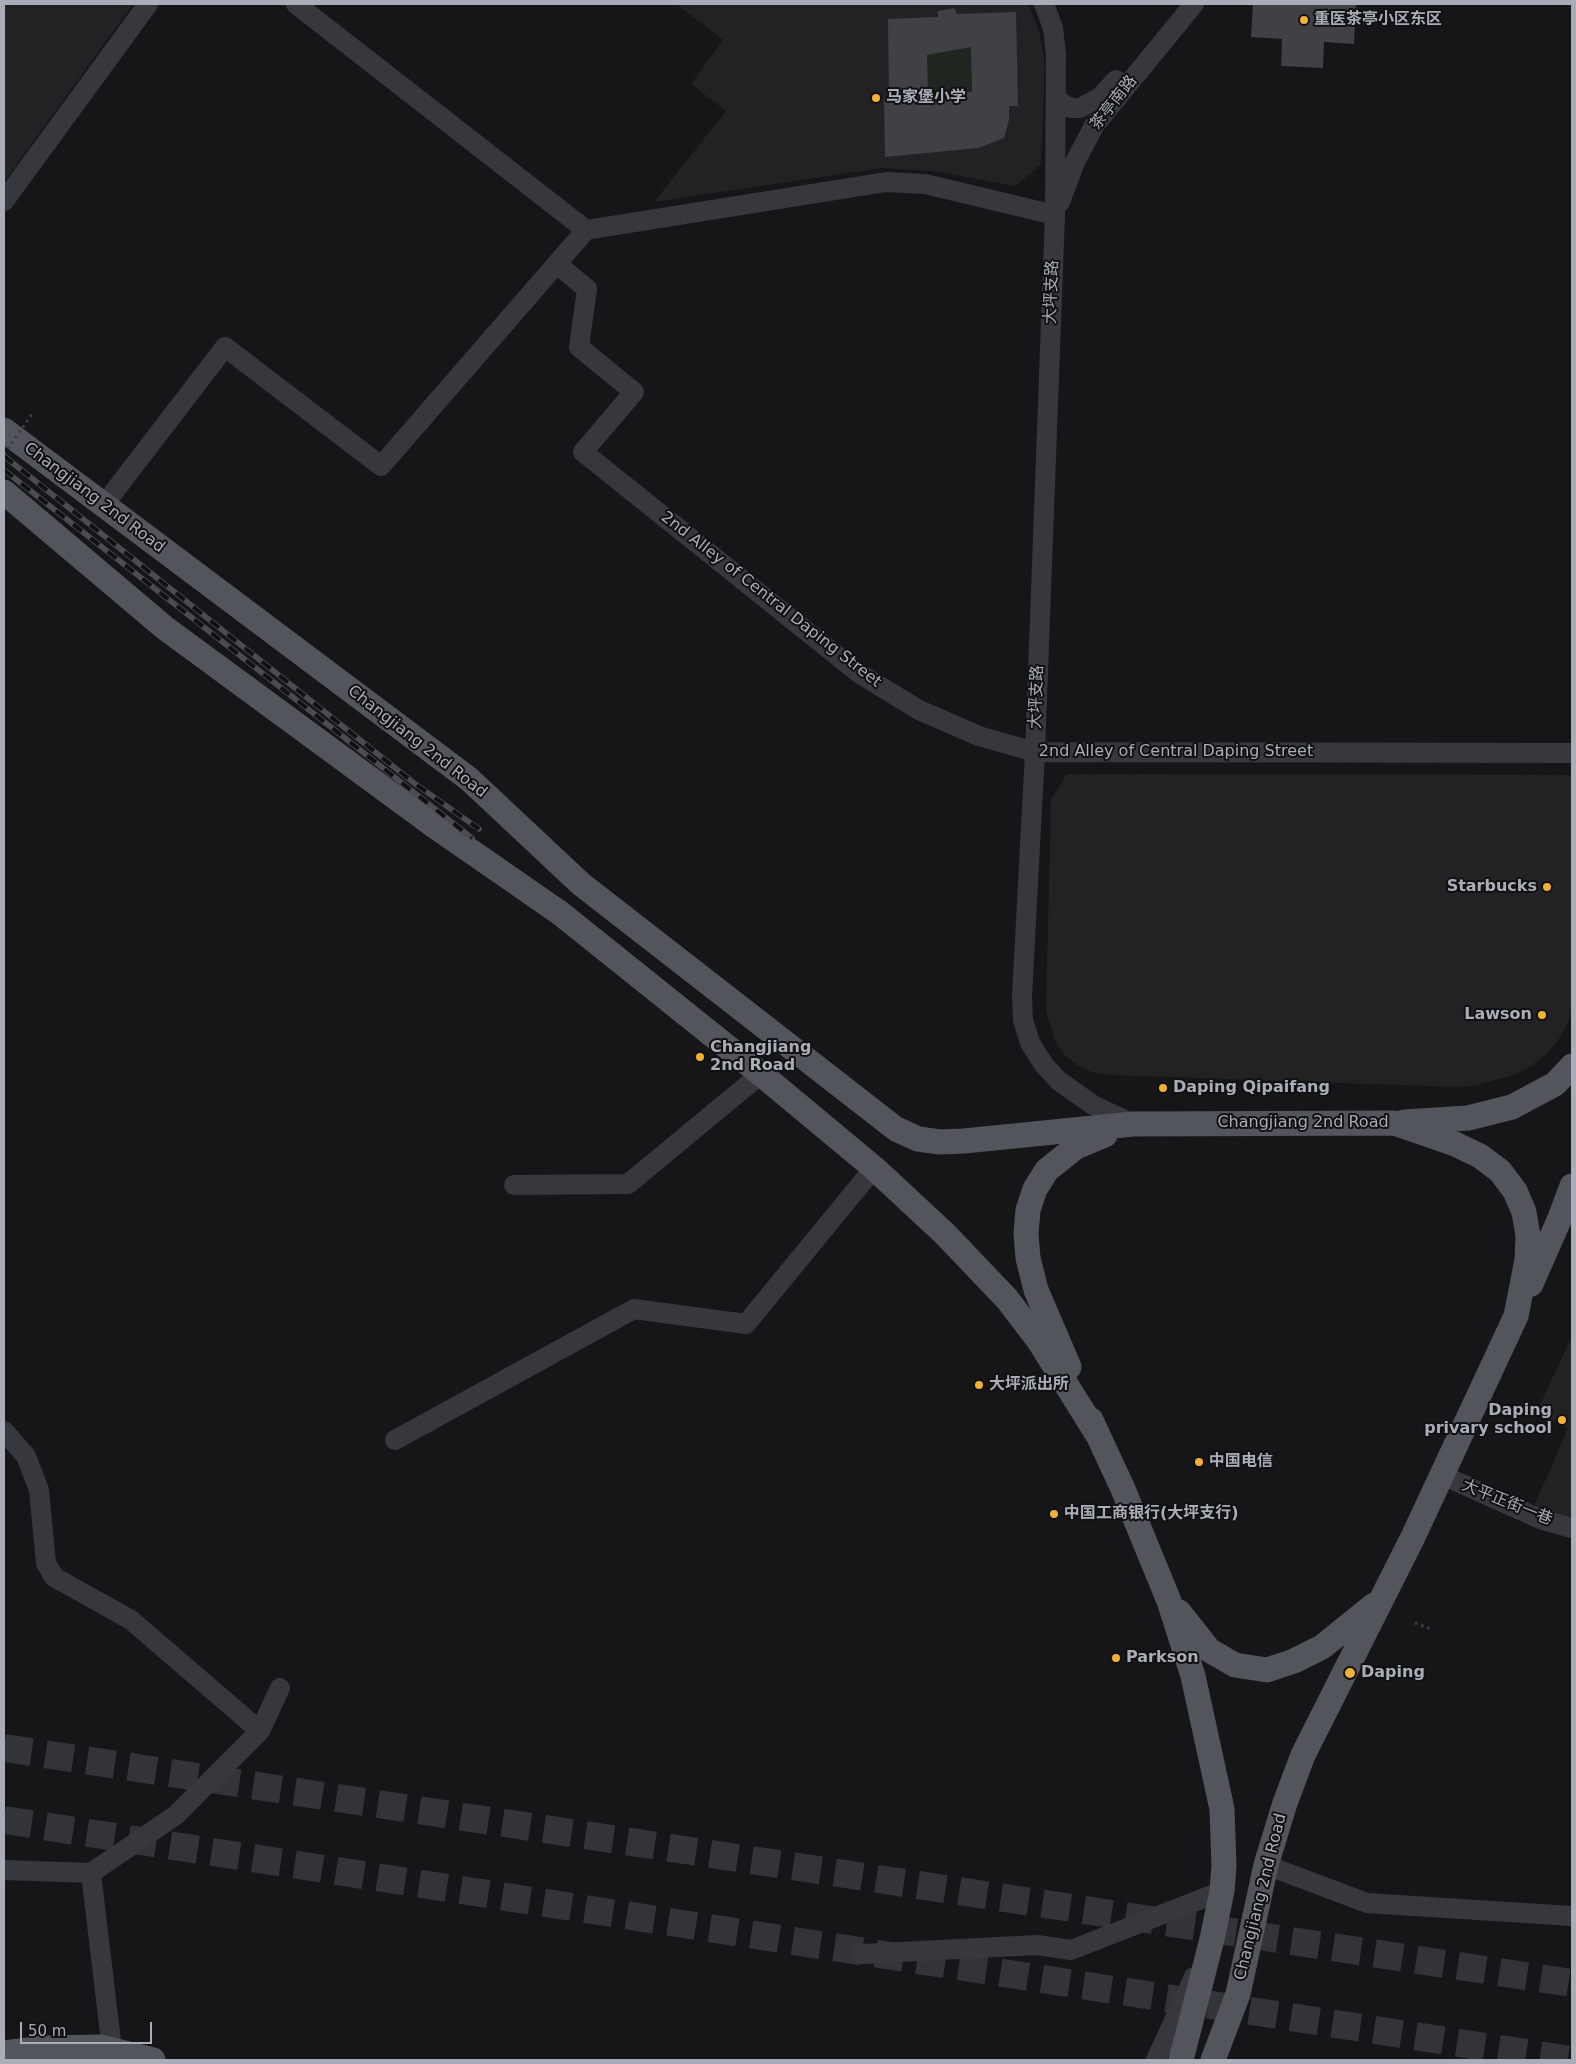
<!DOCTYPE html>
<html>
<head>
<meta charset="utf-8">
<style>
	body { margin:0 }
	#map { position:relative; width:1576px; height:2064px; overflow:hidden; background:#161618; font-family:"DejaVu Sans",sans-serif }
	canvas { display:block }
	.frame { position:absolute; inset:0; border:5px solid #a8adb8; pointer-events:none }
	.scale { position:absolute; left:20px; top:2022px; width:132px; height:22px; box-sizing:border-box; border:2px solid #a8adb8; border-top:0; padding-left:6px; font-size:15px; line-height:18px; white-space:nowrap; color:#a8adb8; -webkit-text-stroke:4px #111113; paint-order:stroke }
</style>
</head>
<body>
<div id="map">
<canvas width="1576" height="2064"></canvas>
<div class="frame"></div>
<div class="scale">50 m</div>
</div>
<script>
const ctx = document.querySelector('canvas').getContext('2d');
ctx.lineJoin = 'round';
function fillPath(path, color) { ctx.fillStyle = color; ctx.fill(path, 'evenodd'); }
const toPath = rows => new Path2D(rows.map(r => 'M' + r).join(''));
function stroke(path, color, width, dash) { ctx.strokeStyle = color; ctx.lineWidth = width; ctx.lineCap = dash ? 'butt' : 'round'; ctx.setLineDash(dash || []); ctx.stroke(path); }
function label(font, color, halo, rows, align = 'center') {
  ctx.font = font + ' "DejaVu Sans","Noto Sans SC",sans-serif'; ctx.lineWidth = 4; ctx.setLineDash([]); ctx.textBaseline = 'middle'; ctx.strokeStyle = halo; ctx.fillStyle = color; for (const [text, x, y, turn = 0] of rows) {
    ctx.save(); ctx.translate(x, y); ctx.rotate((+turn || 0) * Math.PI / 180); ctx.textAlign = isNaN(turn) ? turn : align; if (halo) ctx.strokeText(text, 0, 0); ctx.fillText(text, 0, 0); ctx.restore();
  }
}
const built = toPath([
	[4,4,133,4,4,182],
	[676,4,1028,4,1039,31,1045,62,1041,164,1016,186,932,171,882,168,654,202,726,111,691,84,723,40],
	[1067,774,1572,775,1572,1010,1567,1025,1557,1042,1544,1056,1528,1068,1511,1076,1477,1085,1458,1087,1108,1075,1092,1072,1077,1065,1065,1055,1055,1041,1046,1010,1051,799],
	[1572,1336,1572,1518,1533,1509,1568,1428,1536,1413]
]);
const green = toPath([
	[971,47,972,96,965,92,935,92,935,97,928,97,927,55]
]);
const building = toPath([
	[1253,4,1356,4,1354,44,1324,42,1323,68,1281,66,1282,39,1251,37],
	[954,8,957,14,1016,12,1018,106,1009,106,1009,120,1004,138,978,148,885,157,884,98,889,98,888,19,938,17,938,11],
	[971,47,972,92,928,93,927,55]
]);
const highwayTunnel = toPath([
	[4,1748,1572,1983],
	[4,1820,1571,2060]
]);
const path = toPath([
	[1415,1623,1433,1630]
]);
const minor = toPath([
	[296,4,586,230],
	[1044,4,1053,28,1056,54,1055,215,1035,752,1022,996,1023,1020,1030,1043,1044,1065,1059,1081,1093,1105,1133,1124],
	[1056,97,1063,104,1071,108,1080,108,1099,98,1116,80],
	[4,201,148,4],
	[1060,202,1075,162,1094,126,1194,4],
	[557,264,587,289,579,347,634,392,583,452,860,674,919,710,979,736,1035,752,1572,753],
	[103,506,225,347,381,466,586,230,886,182,925,184,1055,215],
	[514,1185,628,1184,761,1074],
	[4,1431,26,1456,39,1490,46,1563,54,1577,131,1620,260,1731],
	[395,1440,634,1309,746,1324,874,1168],
	[1442,1475,1540,1519,1572,1528],
	[1266,1865,1367,1903,1572,1916],
	[4,1870,91,1873,176,1815,260,1731,280,1688],
	[91,1873,112,2050,111,2060],
	[862,1954,1037,1945,1071,1950,1222,1891],
	[1156,2060,1194,1977]
]);
const major = toPath([
	[4,430,469,779,581,884,896,1129,918,1139,940,1142,964,1141,1133,1124,1394,1123,1455,1144,1480,1156,1500,1171,1515,1191,1524,1212,1528,1236,1527,1260,1516,1316,1412,1539,1303,1755,1285,1803,1266,1865,1238,1994,1213,2060],
	[4,492,165,628,433,825,560,913,761,1074,874,1168,945,1234,1007,1299,1039,1341,1097,1434],
	[1404,1122,1468,1118,1512,1107,1555,1084,1572,1066],
	[1531,1284,1560,1218,1572,1186],
	[1069,1367,1036,1290,1028,1258,1026,1234,1028,1210,1035,1189,1047,1170,1076,1147,1105,1135],
	[1091,1420,1123,1489,1169,1601,1193,1676,1222,1809,1224,1866,1222,1891,1212,1939,1181,2060],
	[1179,1612,1209,1650,1235,1665,1267,1670,1294,1661,1322,1647,1374,1605],
	[4,2053,44,2048,100,2047,153,2060]
]);
const rail = toPath([
	[4,456,414,783,479,829],
	[4,470,472,838]
]);
const pathBridge = toPath([
	[4,454,32,414]
]);
const markers = [
	[1304,20,5,"#f2b134"],
	[876,98,5,"#f2b134"],
	[1547,887,5,"#f2b134"],
	[1542,1015,5,"#f2b134"],
	[700,1057,5,"#f2b134"],
	[1163,1088,5,"#f2b134"],
	[979,1385,5,"#f2b134"],
	[1562,1420,5,"#f2b134"],
	[1199,1462,5,"#f2b134"],
	[1054,1514,5,"#f2b134"],
	[1116,1658,5,"#f2b134"],
	[1350,1673,6,"#f2b134"]
];
const poiNames = [
	["重医茶亭小区东区",1314,20],
	["马家堡小学",886,98],
	["Starbucks",1537,887,"right"],
	["Lawson",1532,1015,"right"],
	["Changjiang",710,1048],
	["2nd Road",710,1066],
	["Daping Qipaifang",1173,1088],
	["大坪派出所",989,1385],
	["Daping",1552,1411,"right"],
	["privary school",1552,1429,"right"],
	["中国电信",1209,1462],
	["中国工商银行(大坪支行)",1064,1514],
	["Parkson",1126,1658],
	["Daping",1361,1673]
];
const streetNames = [
	["茶亭南路",1114,103,-52],
	["大坪支路",1052,292,-88],
	["Changjiang 2nd Road",94,498,37],
	["2nd Alley of Central Daping Street",771,600,38],
	["大坪支路",1037,697,-88],
	["Changjiang 2nd Road",417,742,38],
	["2nd Alley of Central Daping Street",1176,752],
	["Changjiang 2nd Road",1303,1123],
	["大平正街一巷",1507,1503,22],
	["Changjiang 2nd Road",1261,1897,-76]
];
fillPath(built, '#222225');
fillPath(green, '#1e261f');
fillPath(building, '#404145');
stroke(highwayTunnel, '#333438', 28, [28, 14]);
stroke(path, '#3d3f44', 3, [2.5, 4]);
stroke(minor, '#37383d', 20);
stroke(major, '#53555c', 25);
stroke(rail, '#4a4c52', 5.5);
stroke(rail, '#111113', 4, [11]);
stroke(pathBridge, '#3d3f44', 3, [2.5, 4]);
for (const [x, y, r, color] of markers) { const dot = new Path2D(); dot.arc(x, y, r, 0, 2 * Math.PI); ctx.fillStyle = color; ctx.fill(dot); stroke(dot, '#111113', 2); }
label('bold 16px', '#a8adb8', '#111113', poiNames, 'left');
label('16px', '#a8adb8', '#111113', streetNames);
</script>
</body>
</html>
